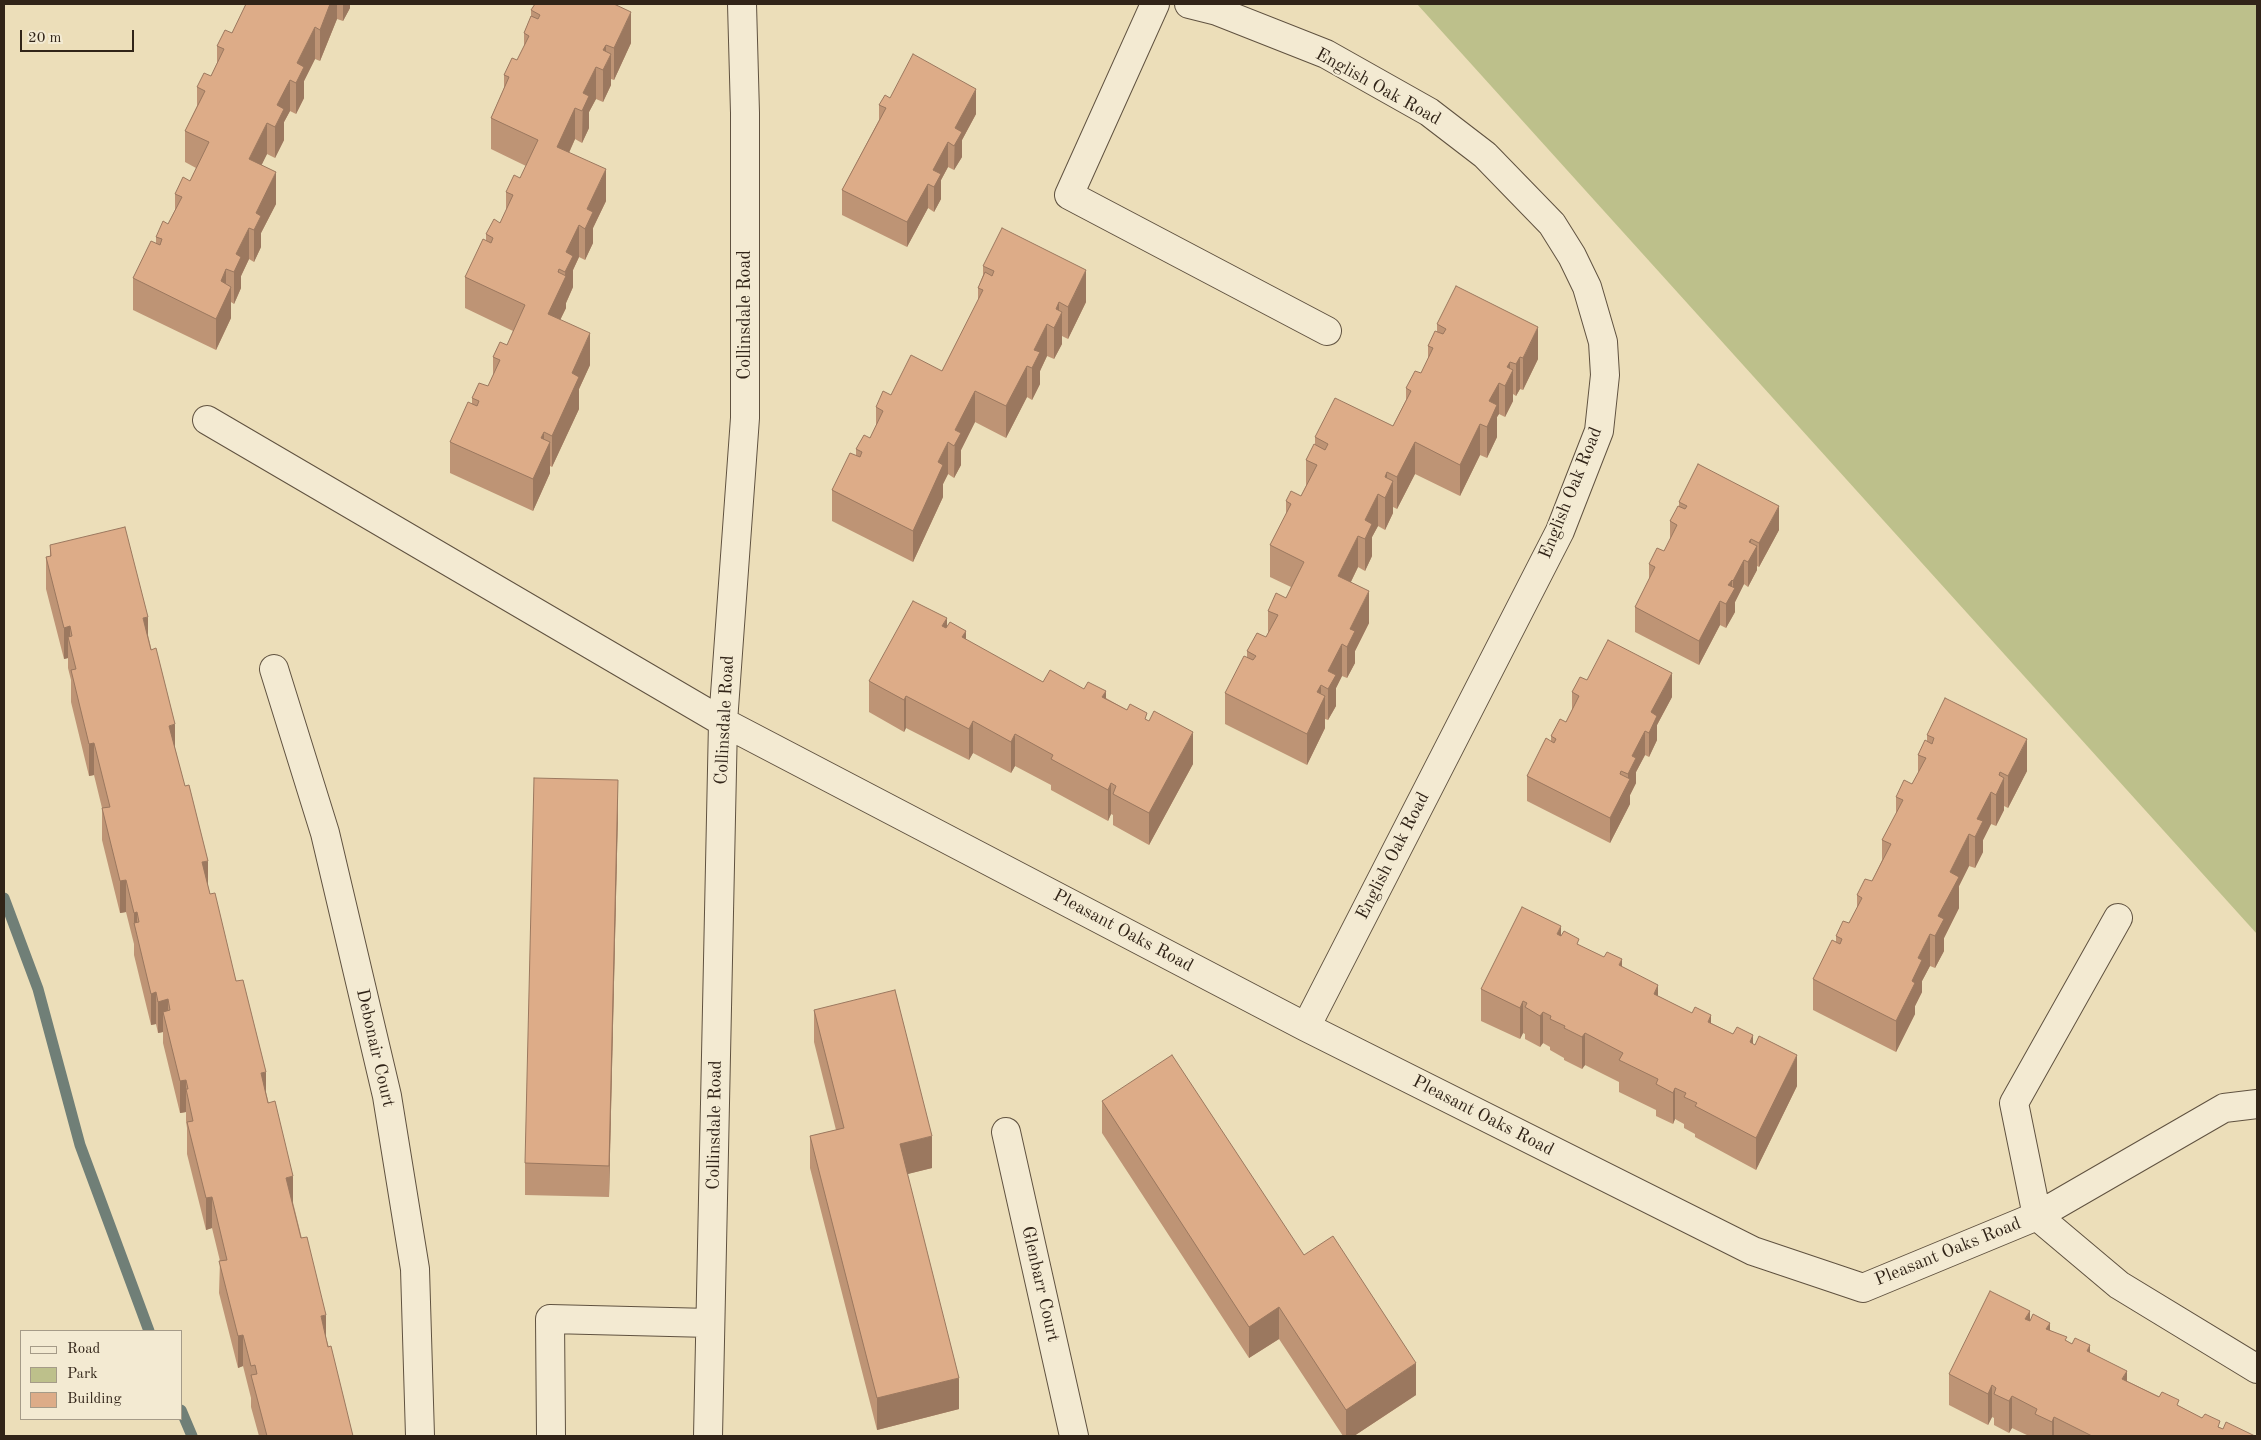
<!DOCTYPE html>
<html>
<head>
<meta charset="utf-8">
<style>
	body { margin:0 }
	#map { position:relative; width:2261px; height:1440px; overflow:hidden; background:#ecdeb9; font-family:"Old Standard TT",serif }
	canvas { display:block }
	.frame { position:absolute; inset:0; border:5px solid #312418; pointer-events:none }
	.legend { position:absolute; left:20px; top:1330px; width:162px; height:90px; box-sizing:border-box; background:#f3ead2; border:1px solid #a59b88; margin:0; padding:6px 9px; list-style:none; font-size:15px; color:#312418 }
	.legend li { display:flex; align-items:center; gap:10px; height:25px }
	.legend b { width:25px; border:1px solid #a59b88 }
	.scale { position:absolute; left:20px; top:30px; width:114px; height:22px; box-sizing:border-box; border:2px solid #312418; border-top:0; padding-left:6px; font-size:15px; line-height:18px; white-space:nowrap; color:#312418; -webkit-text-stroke:4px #f3ead2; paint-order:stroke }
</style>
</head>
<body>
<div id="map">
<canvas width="2261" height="1440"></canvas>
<div class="frame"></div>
<ul class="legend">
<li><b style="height:6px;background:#f3ead2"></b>Road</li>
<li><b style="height:14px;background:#bdc08b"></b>Park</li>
<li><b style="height:14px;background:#ddac88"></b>Building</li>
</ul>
<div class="scale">20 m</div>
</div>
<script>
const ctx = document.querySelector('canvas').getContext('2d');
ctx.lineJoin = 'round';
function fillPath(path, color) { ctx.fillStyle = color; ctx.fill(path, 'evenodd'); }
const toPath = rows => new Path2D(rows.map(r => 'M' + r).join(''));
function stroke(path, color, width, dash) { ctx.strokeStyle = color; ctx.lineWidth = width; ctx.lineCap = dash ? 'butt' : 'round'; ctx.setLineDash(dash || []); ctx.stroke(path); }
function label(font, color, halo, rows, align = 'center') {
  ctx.font = font + ' "Old Standard TT",serif'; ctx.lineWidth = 4; ctx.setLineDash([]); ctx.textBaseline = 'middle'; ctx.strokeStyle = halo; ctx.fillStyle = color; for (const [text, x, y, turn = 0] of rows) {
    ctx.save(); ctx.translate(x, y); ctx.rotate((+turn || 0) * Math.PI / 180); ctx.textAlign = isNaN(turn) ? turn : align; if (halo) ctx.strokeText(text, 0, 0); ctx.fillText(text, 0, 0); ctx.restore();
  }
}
const green = toPath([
	[1417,4,2257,4,2257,934]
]);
const stream = toPath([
	[4,898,38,989,80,1145,149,1331],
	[181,1410,192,1436]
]);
const minor = toPath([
	[1155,4,1069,195,1327,331],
	[1189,4,1217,11,1326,54,1429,112,1485,155,1552,224,1572,256,1587,287,1603,342,1605,375,1599,431,1560,531,1306,1027],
	[207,420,723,722,1306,1027,1753,1251,1863,1288,2037,1216,2224,1108,2257,1104],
	[274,669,325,833,387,1096,415,1269,420,1436],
	[2118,918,2014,1103,2037,1216,2119,1285,2257,1369],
	[1006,1132,1074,1436],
	[551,1436,550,1319,710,1323],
	[708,1436,723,722,745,418,745,113,742,4]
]);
const wall = toPath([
	[246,4,350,4,350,8,343,21,337,19,320,61,315,59,304,81,304,98,296,114,290,111,284,122,284,140,275,158,267,154,261,165,276,204,261,233,261,247,254,262,249,259,241,276,241,288,234,304,231,302,231,318,216,350,133,310,133,278,156,243,156,237,168,224,175,210,175,194,190,181,196,168,185,162,185,131,197,106,197,87,211,76,217,63,217,46,232,33],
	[531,10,631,43,614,80,611,79,611,85,603,102,596,99,589,112,589,128,582,143,575,139,569,153,606,201,593,228,593,243,585,260,579,257,573,270,573,287,566,303,566,308,560,320,590,365,579,389,579,409,552,467,550,466,550,473,533,511,450,473,450,442,472,404,472,398,488,386,493,376,493,357,507,345,513,331,465,308,465,277,486,241,486,234,500,223,506,210,506,192,520,178,526,166,491,149,491,118,504,88,504,75,517,60,524,47,524,33,531,16],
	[890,98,976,114,962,140,962,157,954,170,948,167,941,180,941,199,934,212,928,208,907,247,842,215,842,190,879,120,879,105],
	[983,266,1086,302,1068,339,1062,336,1062,344,1054,359,1047,356,1040,371,1040,384,1032,400,1027,397,1006,438,975,422,961,450,961,465,954,478,948,474,943,484,943,497,913,562,832,521,832,490,856,455,856,449,870,438,876,426,876,407,891,395,942,371,978,301,978,288,983,275],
	[1437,324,1538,359,1523,390,1520,389,1516,396,1513,394,1513,401,1505,417,1499,414,1497,417,1497,437,1487,458,1480,455,1460,496,1415,474,1397,509,1393,507,1393,513,1385,530,1378,526,1372,537,1372,556,1365,571,1358,567,1351,582,1369,623,1355,651,1355,663,1347,678,1342,676,1336,688,1336,706,1328,720,1325,719,1325,728,1307,765,1225,724,1225,693,1247,657,1247,651,1266,637,1268,633,1268,611,1286,598,1291,587,1270,577,1270,545,1286,514,1286,501,1301,496,1306,486,1306,460,1315,445,1315,437,1393,426,1406,400,1406,388,1421,373,1428,359,1428,346,1437,331],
	[1679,502,1779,530,1759,567,1757,566,1757,570,1748,587,1744,584,1735,602,1735,612,1726,628,1720,625,1699,665,1635,632,1635,607,1649,579,1649,564,1664,551,1670,539,1670,521,1679,506],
	[50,545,148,635,210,894,236,981,266,1092,326,1337,353,1436,259,1436,251,1407,251,1397,251,1398,243,1366,238,1368,219,1293,220,1261,212,1228,206,1230,187,1154,187,1128,186,1121,186,1112,180,1113,163,1043,163,1032,158,1033,156,1024,151,1025,134,955,134,944,126,912,120,913,102,840,102,808,94,775,89,776,71,702,71,680,68,668,68,658,64,659,46,589,46,557,50,556],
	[947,628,966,640,1043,682,1084,689,1106,698,1127,710,1147,720,1193,764,1149,845,1113,825,1113,815,1111,814,1108,821,1051,790,1051,785,1015,766,1011,773,973,753,969,760,906,728,904,732,869,712,869,681],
	[1587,680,1672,697,1657,725,1657,740,1649,757,1645,755,1636,772,1636,783,1630,795,1630,804,1610,843,1527,801,1527,776,1551,741,1551,736,1566,722,1572,710,1572,692],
	[1927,735,2027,771,2008,808,2004,806,2004,810,1996,826,1991,824,1983,840,1983,852,1975,868,1969,866,1959,886,1959,908,1944,938,1944,951,1935,968,1930,966,1922,981,1922,992,1915,1006,1915,1014,1896,1052,1813,1010,1813,979,1836,942,1836,936,1849,923,1857,908,1857,895,1872,881,1882,860,1882,840,1896,814,1896,797,1912,784,1918,773,1918,755,1927,741],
	[618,811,609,1197,525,1195,525,1163],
	[1561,936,1622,967,1658,996,1711,1023,1753,1044,1797,1086,1756,1170,1695,1137,1695,1134,1684,1128,1684,1124,1675,1119,1673,1124,1656,1116,1656,1110,1619,1092,1619,1082,1585,1065,1582,1069,1564,1060,1564,1058,1550,1050,1550,1047,1543,1043,1540,1047,1525,1039,1525,1034,1523,1033,1520,1039,1481,1021,1481,989],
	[814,1010,932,1168,907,1174,959,1409,877,1430,810,1168,810,1136,836,1130,814,1042],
	[1102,1101,1304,1255,1416,1395,1354,1436,1343,1436,1279,1339,1249,1358,1102,1133],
	[2030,1321,2050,1330,2067,1341,2090,1353,2127,1381,2179,1406,2223,1429,2255,1436,2029,1436,2012,1428,2009,1433,1994,1425,1994,1418,1992,1417,1988,1425,1949,1405,1949,1374]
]);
const shadedWall = toPath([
	[330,4,337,4,337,19,320,61,320,30],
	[343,4,350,4,350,8,343,21],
	[631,12,631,43,614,80,614,48],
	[315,27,315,59,304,81,304,98,296,114,296,83,297,63],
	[606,45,606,65,611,54,611,85,603,102,603,50],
	[596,67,596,99,589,112,589,128,582,143,583,93],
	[290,80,290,111,284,122,284,140,275,158,275,127,277,105],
	[976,89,976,114,962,140,962,157,954,170,955,128],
	[575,108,575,139,557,179,557,147],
	[267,123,267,154,249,191,249,159],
	[948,142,948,167,941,180,941,199,934,212,934,187,933,170],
	[606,169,606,201,593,228,593,243,585,260,585,229,587,209],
	[276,172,276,204,261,233,261,247,254,262,254,230,256,213],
	[928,184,928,208,907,247,907,222],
	[579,225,579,257,573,270,573,287,566,303,566,308,548,345,548,314,558,272,559,269,559,290,565,276,566,252],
	[249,228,249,259,241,276,241,288,234,304,234,272,236,254],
	[226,269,226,296,231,287,231,318,216,350,216,319,221,281],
	[1086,270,1086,302,1068,339,1068,307],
	[1059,302,1059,319,1062,312,1062,344,1054,359,1054,328,1056,309],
	[1047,324,1047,356,1040,371,1040,384,1032,400,1032,368,1034,350],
	[1538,327,1538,359,1523,390,1523,358],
	[590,333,590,365,579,389,579,409,552,467,552,436,572,373],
	[1520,357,1520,389,1516,396,1516,364],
	[1510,362,1510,375,1513,370,1513,401,1505,417,1505,386,1507,367],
	[1027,366,1027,397,1006,438,1006,406],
	[1499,383,1499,414,1497,417,1497,437,1487,458,1487,427,1489,401],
	[975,391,975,422,961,450,961,465,954,478,955,430],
	[1480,424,1480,455,1460,496,1460,465],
	[544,432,544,454,550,442,550,473,533,511,533,479,541,438],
	[948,442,948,474,943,484,943,497,913,562,913,531,938,462],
	[1415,442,1415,474,1397,509,1397,477],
	[1387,472,1387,493,1393,481,1393,513,1385,530,1385,477],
	[1378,494,1378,526,1372,537,1372,556,1365,571,1365,520],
	[1779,506,1779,530,1759,567,1759,543],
	[1358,536,1358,567,1338,608,1338,576],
	[1751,539,1751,556,1757,546,1757,570,1748,587,1748,562,1749,542],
	[1744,560,1744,584,1735,602,1735,612,1726,628,1726,604,1728,585,1732,580,1732,594,1733,590,1733,581],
	[1369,591,1369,623,1355,651,1355,663,1347,678,1347,647,1350,629],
	[1720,601,1720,625,1699,665,1699,641],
	[148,617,148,648,143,618],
	[947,618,947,650,942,626],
	[70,626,70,643,68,637,68,658,64,659,64,628],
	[966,631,966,662,962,637],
	[1342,644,1342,676,1336,688,1336,706,1328,720,1328,671],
	[1672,673,1672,697,1657,725,1657,740,1649,757,1649,733,1651,712],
	[1321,685,1321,704,1325,696,1325,728,1307,765,1307,734,1317,692],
	[1106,691,1106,723,1102,697],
	[906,696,906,728,904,732,904,700],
	[973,721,973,753,969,760,969,729],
	[175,724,175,755,169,726],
	[1645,731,1645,755,1636,772,1636,783,1630,795,1630,804,1610,843,1610,818,1628,783,1628,774,1632,756],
	[1193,732,1193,764,1149,845,1149,813],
	[1015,734,1015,766,1011,773,1011,742],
	[2027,739,2027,771,2008,808,2008,776],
	[94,743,94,775,89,776,89,744],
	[2000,772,2000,786,2004,778,2004,810,1996,826,1996,795,1999,775],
	[618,780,618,811,609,1197,609,1166],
	[1111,783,1111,814,1108,821,1108,790],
	[1991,792,1991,824,1983,840,1983,852,1975,868,1975,837,1977,819],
	[1969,834,1969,866,1959,886,1959,908,1944,938,1944,951,1935,968,1935,936,1938,916,1950,872],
	[208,861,208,893,202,862],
	[126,880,126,912,120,913,120,881],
	[137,912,137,934,134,923,134,944,134,913],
	[1561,926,1561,957,1557,934],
	[1930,934,1930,966,1922,981,1922,992,1915,1006,1915,1014,1896,1052,1896,1021,1912,981,1918,958],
	[1622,959,1622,990,1619,965],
	[1658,985,1658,1016,1654,994],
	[156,992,156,1024,151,1025,151,994],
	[168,999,168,1031,163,1012,163,1032,158,1033,158,1002],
	[1523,1001,1523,1033,1520,1039,1520,1008],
	[1543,1012,1543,1043,1540,1047,1540,1016],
	[1711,1015,1711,1046,1708,1022],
	[1585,1033,1585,1065,1582,1069,1582,1037],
	[1753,1035,1753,1067,1750,1042],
	[1797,1055,1797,1086,1756,1170,1756,1138],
	[266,1072,266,1104,261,1073],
	[186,1080,186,1112,180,1113,180,1081],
	[1675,1088,1675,1119,1673,1124,1673,1093],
	[932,1136,932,1168,900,1176,900,1144],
	[293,1176,293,1207,286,1178],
	[212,1197,212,1228,206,1230,206,1198],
	[1279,1307,1279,1339,1249,1358,1249,1327],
	[2030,1311,2030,1342,2025,1319],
	[326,1315,326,1346,321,1316],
	[2050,1323,2050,1354,2046,1329],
	[243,1335,243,1366,238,1368,238,1336],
	[2090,1345,2090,1376,2087,1351],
	[1416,1363,1416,1395,1354,1436,1346,1436,1346,1410],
	[2127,1371,2127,1403,2122,1379],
	[959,1378,959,1409,877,1430,877,1398],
	[1992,1385,1992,1417,1988,1425,1988,1394],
	[2012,1396,2012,1428,2009,1433,2009,1401],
	[2054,1417,2054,1436,2052,1436,2052,1422]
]);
const building = toPath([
	[246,4,330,4,320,30,315,27,297,63,304,67,296,83,290,80,277,105,284,109,275,127,267,123,249,159,276,172,256,213,261,216,254,230,249,228,236,254,241,257,234,272,226,269,221,281,231,287,216,319,133,278,151,241,160,245,162,239,156,237,163,221,168,224,182,197,175,194,183,177,190,181,209,142,185,131,205,91,197,87,204,73,211,76,224,49,217,46,225,30,232,33,246,4],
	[535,4,614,4,631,12,614,48,606,45,603,50,611,54,603,70,596,67,583,93,589,96,582,111,575,108,557,147,606,169,587,209,593,212,585,229,579,225,566,252,573,256,565,272,559,269,558,272,566,276,548,314,590,333,572,373,579,377,552,436,544,432,541,438,550,442,533,479,450,442,468,402,477,406,479,401,472,398,479,383,488,386,500,360,493,357,500,342,507,345,525,305,465,277,483,239,491,243,493,238,486,234,494,219,500,223,513,195,506,192,514,175,520,178,538,140,491,118,509,77,504,75,512,58,517,60,529,36,524,33,531,16,538,19,540,15,531,10,535,4],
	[913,54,976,89,955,128,962,132,954,146,948,142,933,170,941,174,934,187,928,184,907,222,842,190,886,108,879,105,885,95,890,98,913,54],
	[1002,228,1086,270,1068,307,1059,302,1056,309,1062,312,1054,328,1047,324,1034,350,1040,352,1032,368,1027,366,1006,406,975,391,955,430,961,433,954,446,948,442,938,462,943,465,913,531,832,490,850,453,860,457,862,452,856,449,864,435,870,438,883,411,876,407,883,391,891,395,911,355,942,371,983,290,978,288,985,272,992,276,994,271,983,266,1002,228],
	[1456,286,1538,327,1523,358,1520,357,1516,364,1510,362,1507,367,1513,370,1505,386,1499,383,1489,401,1497,405,1487,427,1480,424,1460,465,1415,442,1397,477,1387,472,1385,477,1393,481,1385,498,1378,494,1365,520,1372,524,1365,539,1358,536,1338,576,1369,591,1350,629,1355,631,1347,647,1342,644,1328,671,1336,675,1328,689,1321,685,1317,692,1325,696,1307,734,1225,693,1244,656,1253,660,1256,656,1247,651,1257,633,1266,637,1278,615,1268,611,1276,593,1286,598,1304,562,1270,545,1291,504,1286,501,1291,491,1301,496,1317,465,1306,460,1314,444,1325,450,1328,444,1315,437,1335,398,1393,426,1411,391,1406,388,1415,371,1421,373,1433,348,1428,346,1435,331,1443,334,1446,329,1437,324,1456,286],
	[1698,464,1779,506,1759,543,1751,539,1749,542,1757,546,1748,562,1744,560,1733,581,1732,580,1728,585,1735,588,1726,604,1720,601,1699,641,1635,607,1655,567,1649,564,1657,548,1664,551,1677,525,1670,521,1678,506,1685,509,1687,506,1679,502,1698,464],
	[125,527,148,617,143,618,151,650,156,648,175,724,169,726,185,786,189,785,208,861,202,862,210,894,215,893,236,981,243,980,266,1072,261,1073,268,1103,275,1101,293,1176,286,1178,301,1238,307,1237,326,1315,321,1316,328,1347,331,1346,353,1436,267,1436,251,1375,257,1374,255,1365,251,1366,243,1335,238,1336,219,1261,227,1260,212,1197,206,1198,187,1122,193,1121,186,1089,188,1089,186,1080,180,1081,163,1012,170,1010,168,999,158,1002,156,992,151,994,134,923,139,922,137,912,134,913,126,880,120,881,102,808,110,807,94,743,89,744,71,670,76,669,68,637,72,636,70,626,64,628,46,557,51,556,50,545,125,527],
	[913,601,947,618,942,626,946,628,950,622,966,631,962,637,1043,682,1050,670,1084,689,1088,682,1106,691,1102,697,1127,710,1130,704,1147,713,1145,719,1149,721,1154,711,1193,732,1149,813,1113,794,1116,786,1111,783,1108,790,1051,759,1053,755,1015,734,1011,742,973,721,969,729,906,696,904,700,869,681,913,601],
	[1608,640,1672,673,1651,712,1657,716,1649,733,1645,731,1632,756,1636,758,1628,774,1621,771,1620,774,1630,779,1610,818,1527,776,1546,738,1554,743,1556,739,1551,736,1560,719,1566,722,1579,696,1572,692,1580,677,1587,680,1608,640],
	[1945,698,2027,739,2008,776,2000,772,1999,775,2004,778,1996,795,1991,792,1977,819,1983,821,1975,837,1969,834,1950,872,1959,877,1938,916,1944,919,1935,936,1930,934,1918,958,1922,960,1912,981,1915,983,1896,1021,1813,979,1832,940,1840,944,1842,939,1836,936,1843,921,1849,923,1862,898,1857,895,1865,879,1872,881,1891,844,1882,840,1903,800,1896,797,1904,780,1912,784,1926,758,1918,755,1925,740,1932,744,1934,738,1927,735,1945,698],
	[534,778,618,780,609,1166,525,1163,534,778],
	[1522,907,1561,926,1557,934,1561,936,1564,931,1579,939,1577,944,1604,957,1607,952,1622,959,1619,965,1658,985,1654,994,1692,1013,1695,1007,1711,1015,1708,1022,1733,1034,1737,1027,1753,1035,1750,1042,1755,1045,1759,1036,1797,1055,1756,1138,1695,1106,1697,1103,1684,1097,1686,1093,1675,1088,1673,1093,1656,1084,1658,1079,1619,1060,1623,1053,1585,1033,1582,1037,1564,1028,1565,1026,1550,1019,1551,1016,1543,1012,1540,1016,1525,1007,1527,1003,1523,1001,1520,1008,1481,989,1522,907],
	[895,990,932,1136,900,1144,959,1378,877,1398,810,1136,844,1128,814,1010,895,990],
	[1172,1055,1304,1255,1333,1236,1416,1363,1346,1410,1279,1307,1249,1327,1102,1101,1172,1055],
	[1990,1291,2030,1311,2025,1319,2030,1321,2033,1314,2050,1323,2046,1329,2067,1337,2065,1340,2072,1344,2075,1338,2090,1345,2087,1351,2127,1371,2122,1379,2159,1397,2162,1392,2179,1400,2177,1405,2202,1418,2205,1414,2220,1421,2218,1427,2223,1429,2226,1422,2255,1436,2092,1436,2054,1417,2052,1422,2035,1414,2037,1409,2012,1396,2009,1401,1994,1394,1996,1388,1992,1385,1988,1394,1949,1374,1990,1291]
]);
const streetNames = [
	["English Oak Road",1378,87,29],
	["Collinsdale Road",745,315,-90],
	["English Oak Road",1571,493,-68],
	["Collinsdale Road",725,720,-87],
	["English Oak Road",1393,856,-63],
	["Pleasant Oaks Road",1123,931,28],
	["Debonair Court",375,1048,77],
	["Pleasant Oaks Road",1483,1116,27],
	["Collinsdale Road",715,1125,-89],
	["Pleasant Oaks Road",1948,1252,-22],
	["Glenbarr Court",1040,1284,77]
];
fillPath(green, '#bdc08b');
stroke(stream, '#707f77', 11);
stroke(minor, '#605240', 30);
stroke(minor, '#f3ead2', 28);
fillPath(wall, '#be9475');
fillPath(shadedWall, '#9b785f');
fillPath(building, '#ddac88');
stroke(building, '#9b785f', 1);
label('18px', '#312418', '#f3ead2', streetNames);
</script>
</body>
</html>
